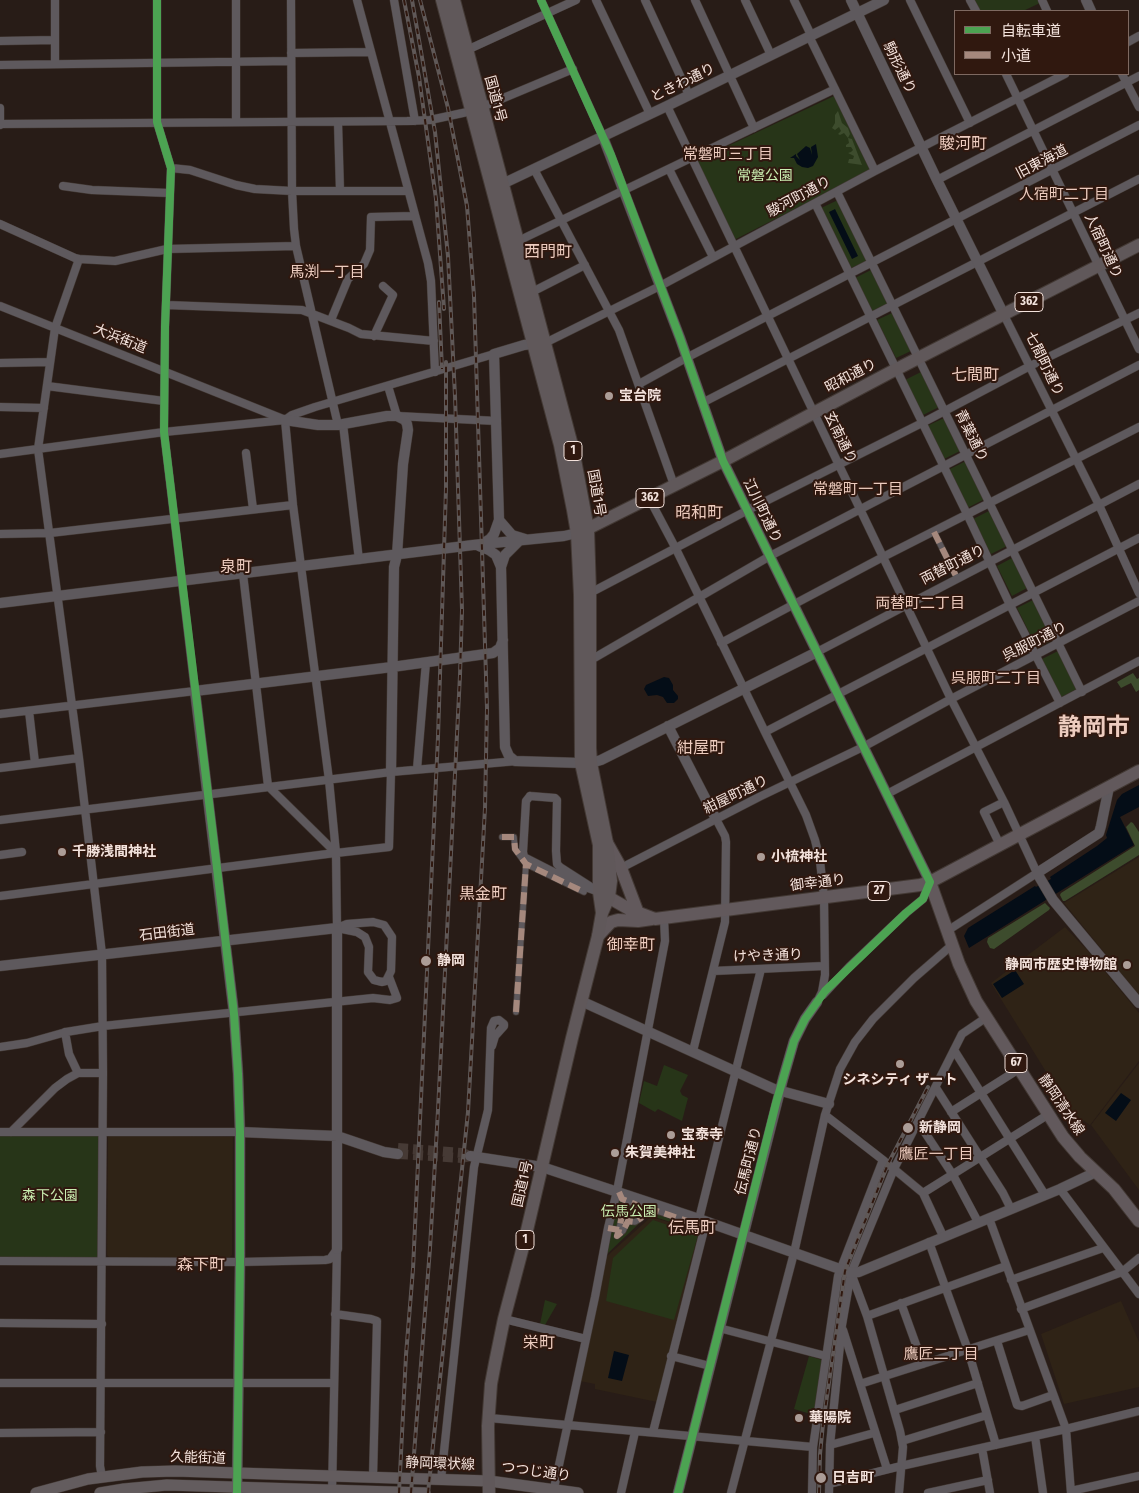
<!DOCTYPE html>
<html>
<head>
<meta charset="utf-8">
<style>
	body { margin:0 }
	#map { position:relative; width:1139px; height:1493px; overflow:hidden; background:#281c17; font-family:"Fira Sans Condensed","Noto Sans JP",sans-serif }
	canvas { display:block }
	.legend { position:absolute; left:954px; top:10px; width:175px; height:65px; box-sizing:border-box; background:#30180f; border:1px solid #7e6961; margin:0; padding:6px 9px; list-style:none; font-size:15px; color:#f3e2dc }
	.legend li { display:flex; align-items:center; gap:10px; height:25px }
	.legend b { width:25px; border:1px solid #7e6961 }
</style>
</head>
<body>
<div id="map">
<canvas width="1139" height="1493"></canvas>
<ul class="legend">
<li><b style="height:6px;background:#4ca352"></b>自転車道</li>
<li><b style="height:6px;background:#a5887d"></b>小道</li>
</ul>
</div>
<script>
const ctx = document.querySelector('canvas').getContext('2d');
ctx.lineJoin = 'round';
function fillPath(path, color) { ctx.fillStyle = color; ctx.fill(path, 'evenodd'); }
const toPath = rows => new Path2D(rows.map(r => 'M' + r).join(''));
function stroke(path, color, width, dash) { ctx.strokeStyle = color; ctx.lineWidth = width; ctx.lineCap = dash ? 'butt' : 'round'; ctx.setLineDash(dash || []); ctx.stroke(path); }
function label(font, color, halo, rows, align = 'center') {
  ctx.font = font + ' "Fira Sans Condensed","Noto Sans JP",sans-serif'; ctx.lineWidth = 4; ctx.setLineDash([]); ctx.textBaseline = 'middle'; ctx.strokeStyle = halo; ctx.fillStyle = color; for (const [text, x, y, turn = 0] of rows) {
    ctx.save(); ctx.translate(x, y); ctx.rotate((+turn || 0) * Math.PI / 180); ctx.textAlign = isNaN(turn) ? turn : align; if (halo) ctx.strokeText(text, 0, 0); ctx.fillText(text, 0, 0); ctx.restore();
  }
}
const education = toPath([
	[1139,857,1139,995,1064,903],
	[1065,927,1088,951,1139,1013,1139,1061,1090,1125,1071,1112,991,983],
	[1139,1063,1139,1190,1091,1125],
	[110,1135,233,1137,232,1255,230,1257,109,1257,107,1255,108,1137],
	[651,1217,697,1230,700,1234,657,1402,595,1389,595,1384,580,1381,606,1257],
	[1121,1301,1139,1342,1139,1387,1064,1404,1041,1334]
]);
const green = toPath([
	[974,0,1039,0,1040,3,1023,11,980,11],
	[834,96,871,170,734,240,696,161],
	[838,200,867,261,851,268,821,208],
	[871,270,888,304,872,312,855,278],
	[892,313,911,351,896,358,877,320],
	[921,372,939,407,923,415,905,380],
	[944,418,960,451,944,459,927,426],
	[966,461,985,499,967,508,948,470],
	[989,511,1007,546,991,554,973,519],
	[1012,558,1027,588,1012,596,997,566],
	[1033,600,1053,640,1037,648,1017,608],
	[1058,651,1077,689,1061,697,1042,659],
	[664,1065,688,1075,680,1091,682,1095,688,1098,682,1121,658,1109,655,1112,639,1103,644,1081,657,1086],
	[0,1135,101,1135,99,1257,0,1258],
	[617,1191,703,1223,700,1231,648,1215,606,1255],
	[653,1220,698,1235,674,1320,606,1301,613,1258],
	[545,1300,557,1304,545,1325,540,1324],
	[809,1356,822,1360,814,1415,794,1409]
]);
const forest = toPath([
	[838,111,842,123,848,128,850,134,848,138,844,133,840,135,838,134,841,131,839,127,835,130,832,128,835,123,835,115],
	[848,138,852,139,862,165,848,163,849,159,853,159,854,156,848,153,851,152,853,150,851,147,846,147,846,145,849,143],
	[1133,673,1137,679,1139,678,1139,690,1136,692,1131,683,1121,688,1117,682],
	[1131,822,1133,823,1139,832,1139,855,1065,901,1063,901,1060,895,1061,893,1135,846,1126,827],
	[1045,903,1050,908,1049,910,994,949,990,948,987,942,988,938]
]);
const water = toPath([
	[816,144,818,157,813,166,808,168,802,167,797,164,794,158,790,158,796,154,796,156,800,160,797,154,806,146,810,148,812,155,811,147],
	[835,209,858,256,852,259,829,212],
	[664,677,669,678,673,685,673,690,678,696,678,699,674,703,667,703,663,697,657,695,648,696,644,689,646,685],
	[1139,785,1139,807,1120,817,1134,845,969,948,964,936,968,928,1035,886,1036,887,1051,879,1050,877,1097,846,1107,838,1106,835,1117,800,1122,794],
	[1015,970,1024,984,1002,998,993,984],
	[1121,1093,1131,1100,1116,1121,1105,1113],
	[614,1351,629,1355,622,1381,608,1378]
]);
const tertiaryTunnel = toPath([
	[398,1148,462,1153,470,1156,462,1158,398,1154]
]);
const pedestrian = toPath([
	[934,532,957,578],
	[502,837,514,837,515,849,526,864,584,892],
	[516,1012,526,864],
	[621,1196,622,1199,635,1204,634,1209],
	[608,1228,619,1230,622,1215,642,1206,696,1224,704,1224],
	[619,1230,617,1236,623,1231,628,1221,635,1222,641,1218,645,1207]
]);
const minor = toPath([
	[55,0,55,64],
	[236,0,236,122],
	[291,0,292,191,294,229,296,246,338,425],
	[357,0,428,263,431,281,435,372],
	[394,0,415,121],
	[541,0,603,137],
	[596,0,650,114],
	[645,0,689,95],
	[695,0,754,128],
	[745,0,771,55],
	[794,0,811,35],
	[910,0,970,123],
	[970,0,976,11],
	[1042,0,1047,11],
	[809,36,875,171],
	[0,41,54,40],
	[1128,42,1139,36],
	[467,50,576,0],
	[291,53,371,52],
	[0,65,291,61],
	[1006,74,1139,349],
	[1122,74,1139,107],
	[667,106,951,699,1004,802,1037,873,947,931],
	[482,107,573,69],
	[0,108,0,125],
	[338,122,340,191],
	[0,124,407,121,430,120,472,111],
	[171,168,190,170,236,185,255,189,292,191,408,191],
	[534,169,619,330,674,485],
	[669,169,713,257],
	[937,180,1139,76],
	[63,186,92,190,169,193],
	[837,192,1082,692],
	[815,203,968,516,1010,605,1060,703],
	[0,224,75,258,79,259,115,261,167,249,296,246],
	[518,241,835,89],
	[79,259,55,328,38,449,79,758,102,954,103,1073,100,1466,102,1477],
	[532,292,585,265],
	[166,305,302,310,349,328,361,334,434,341],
	[0,306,283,419],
	[1004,315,1099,505,1139,593],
	[331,320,348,279,364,264,370,250,371,217,414,216],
	[374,336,393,295,383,286],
	[545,343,660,286,875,171,1065,74],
	[0,363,50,362],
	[639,384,686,358,1139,125],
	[47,386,164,401],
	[388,386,397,416,497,421],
	[702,403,1139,179],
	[0,407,44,408],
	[285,420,293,505,329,780,336,853,389,847,391,772],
	[343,424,359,560],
	[246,453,253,509],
	[0,454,164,432,285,420,292,415,315,407,494,354],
	[649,498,676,549,765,732,806,815,815,840,820,861,824,897,825,975,822,992,817,1002],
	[0,534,50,533,293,505],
	[243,574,268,786,336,853,337,928],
	[590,593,748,510,922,423,1030,366,1139,313],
	[721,643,883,557,1139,427],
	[817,652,1139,484],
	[589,661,770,556,1139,365],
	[29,711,35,763],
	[0,714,195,691,164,432,165,327,171,168,157,122,157,0],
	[765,732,1139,538],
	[0,768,79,758],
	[417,769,426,662],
	[887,794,1139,661],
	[530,796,555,798,557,800,556,851,557,864,560,867,599,892,577,884,524,857,523,852,526,801,530,796],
	[0,820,391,772,517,761],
	[1000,845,984,812,1004,802],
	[0,855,22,852],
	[621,868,759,797,863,747,951,699,1139,601],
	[0,896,335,853],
	[373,922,384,925,392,937,391,971,386,981,382,982,374,980,368,972,369,947,365,937,357,932,337,928,347,924,373,922],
	[713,971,824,966],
	[823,995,849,967,906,913,923,899,929,883],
	[65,1032,69,1054,78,1073],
	[0,1047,27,1043,66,1032,103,1026,373,998,390,1000,397,998,389,977],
	[954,1050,1045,1195],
	[693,1051,725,922,726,842,725,836,716,819],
	[936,1088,1003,1193,1011,1209],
	[951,1112,1019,1069],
	[825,1115,883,1160,923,1193,943,1236],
	[918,1122,953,1175,978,1222],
	[0,1132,240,1132],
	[11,1132,55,1088,67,1079,78,1073,103,1073],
	[1060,1189,1139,1294],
	[923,1193,1049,1114],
	[989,1218,1066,1429,1071,1493],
	[699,1219,761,969],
	[929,1242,968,1350,996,1445],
	[0,1261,240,1262,325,1260,330,1259,337,1249],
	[851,1273,867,1316,900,1431,903,1447,899,1493],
	[1011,1280,1103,1248],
	[901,1303,923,1364],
	[1021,1309,1122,1272,1139,1258],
	[335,1314,371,1319,377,1321,373,1477],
	[867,1316,1006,1266],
	[504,1319,586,1339],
	[0,1323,102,1324],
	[719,1328,826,1356],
	[843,1330,887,1469],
	[997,1341,1017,1405,1022,1406,1053,1395],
	[671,1356,710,1366],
	[0,1383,334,1383],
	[860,1384,1029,1330],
	[895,1410,978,1383],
	[489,1418,813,1447],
	[653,1432,706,1222],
	[0,1433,101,1432],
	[1035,1436,1043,1493],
	[902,1441,987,1415],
	[830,1445,874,1433],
	[982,1448,990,1493],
	[441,1480,474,1167,488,1110,491,1028,494,1021,499,1020,504,1024,504,1026,495,1036,492,1046],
	[829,1484,901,1466,1066,1429,1139,1411],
	[1071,1491,1139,1476],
	[332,1493,337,1250],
	[553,1493,595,1297,608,1228,617,1191,665,941,664,918],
	[621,1493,635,1432],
	[731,1493,794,1253,825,1115,840,1069,855,1042,873,1019,914,978,952,945],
	[812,1493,813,1447,838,1276,883,1160],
	[829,1493,830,1445,842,1325,851,1273,894,1169,962,1034,987,1017],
	[928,1493,988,1480]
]);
const tertiary = toPath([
	[851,0,937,180,1004,315],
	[1086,0,1091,11],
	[603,137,680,338,723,461,930,882],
	[498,186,667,106,884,0],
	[285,420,318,425,338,425,387,416,397,416,405,420,407,424,408,430,403,464,397,555,394,567,391,772],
	[499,520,512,535,525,539],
	[518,542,505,555,501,567,505,747,509,756,515,761,581,763,591,763,601,760,817,652],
	[482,544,490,539,494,534,499,520,494,354,524,345,539,343],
	[479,546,489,550,496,555,501,567],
	[0,603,473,545,564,536,577,533],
	[668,726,716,819],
	[1109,787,1101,826,1099,833,1037,873,1053,900,1139,1003],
	[0,966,337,928,337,1249],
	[581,1001,774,1089,829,1104],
	[240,1132,337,1136,384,1152,398,1154],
	[470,1156,542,1167,699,1219,851,1273,859,1272,1060,1189,1096,1172],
	[237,1493,240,1262,240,1132,238,1074,234,1014,195,691,392,667,493,653,500,648,503,640],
	[678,1493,783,1079,794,1041,805,1019,817,1002]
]);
const secondary = toPath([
	[36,1493,88,1479,142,1472,175,1471,489,1481,578,1493],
	[100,1493,124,1489,167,1485,425,1493]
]);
const primary = toPath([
	[607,843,621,868,638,913],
	[930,882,959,964,976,1001,1063,1137,1080,1157,1114,1189,1139,1221],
	[601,893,629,909,655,919,920,885,930,882,1139,771],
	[598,936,611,922,618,920,638,921,652,919]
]);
const trunk = toPath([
	[442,0,560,445,573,510,577,533,580,595,581,763,599,845,599,892,602,913],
	[454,0,573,449,588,529,590,593,590,748,591,763,607,843,611,881,609,897,602,913,598,936,572,1038,524,1243,504,1319,495,1363,491,1384,488,1426,489,1493],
	[581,532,723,461,889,373,1139,245]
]);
const rail = toPath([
	[404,0,419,77,436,199,444,309],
	[420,0,448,108,467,206,474,296,487,708,485,808,468,1112,428,1493],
	[439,302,442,369],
	[399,1493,406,1355,413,1269,438,737,446,488,446,362],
	[411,1493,430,1248,438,1110,460,675,462,610,455,396,448,256,435,132,412,0],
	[819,1493,820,1454,823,1424,845,1271,888,1164,928,1087]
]);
const quiet = toPath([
	[934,532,957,578],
	[502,837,514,837,515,849,526,864,584,892],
	[516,1012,526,864],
	[619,1192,622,1199,635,1204,634,1209],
	[608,1228,619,1230,622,1215,642,1206,696,1224,706,1223],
	[619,1230,617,1236,623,1231,628,1221,635,1222,641,1218,645,1207]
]);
const cycleway = toPath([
	[157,0,157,122,171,168,165,327,164,432,217,868,234,1014,238,1074,240,1132,240,1262,237,1493],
	[541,0,611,155,680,338,723,461,930,882,923,899,906,913,825,991,805,1019,794,1041,776,1103,678,1493]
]);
const markers = [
	[609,396,5,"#ac9d97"],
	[62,852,5,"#ac9d97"],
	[761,857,5,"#ac9d97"],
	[426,961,6,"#ac9d97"],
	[1127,965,5,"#ac9d97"],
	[900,1064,5,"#ac9d97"],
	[908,1128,6,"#ac9d97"],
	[671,1135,5,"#ac9d97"],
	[615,1153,5,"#ac9d97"],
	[799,1418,5,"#ac9d97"],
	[821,1478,6,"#ac9d97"]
];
const shields = [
	[1029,302,28],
	[573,451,18],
	[650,498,28],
	[879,891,22],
	[1016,1063,22],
	[525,1240,18]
];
const shieldNames = [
	["362",1029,302],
	["1",573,451],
	["362",650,498],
	["27",879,891],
	["67",1016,1063],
	["1",525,1240]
];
const streetNames = [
	["駒形通り",899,68,64],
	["ときわ通り",683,83,-26],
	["国道1号",495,99,75],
	["旧東海道",1042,162,-28],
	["駿河町通り",799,197,-28],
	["人宿町通り",1103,246,65],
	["大浜街道",120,339,22],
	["七間町通り",1044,364,64],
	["昭和通り",851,376,-28],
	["青葉通り",971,436,64],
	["玄南通り",840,438,64],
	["国道1号",596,493,80],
	["江川町通り",762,511,64],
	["両替町通り",953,565,-27],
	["呉服町通り",1035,642,-27],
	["紺屋町通り",736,795,-26],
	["御幸通り",818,883,-7],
	["石田街道",167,933,-7],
	["けやき通り",768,956,-2],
	["静岡清水線",1061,1105,56],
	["伝馬町通り",749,1161,-76],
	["国道1号",523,1184,-77],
	["久能街道",198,1458,2],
	["静岡環状線",440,1464,2],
	["つつじ通り",536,1472,8]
];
const parkNames = [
	["常磐公園",765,176],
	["森下公園",50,1196],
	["伝馬公園",629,1212]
];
const poiNames = [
	["宝台院",619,396],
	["千勝浅間神社",72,852],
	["小梳神社",771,857],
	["静岡",437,961],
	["静岡市歴史博物館",1117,965,"right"],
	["シネシティ ザート",900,1080,"center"],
	["新静岡",919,1128],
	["宝泰寺",681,1135],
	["朱賀美神社",625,1153],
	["華陽院",809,1418],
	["日吉町",832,1478]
];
const neighbourhoodNames = [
	["常磐町三丁目",728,155],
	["人宿町二丁目",1064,195],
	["馬渕一丁目",327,273],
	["常磐町一丁目",858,490],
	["両替町二丁目",920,604],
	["呉服町二丁目",996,679],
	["鷹匠一丁目",936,1155],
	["鷹匠二丁目",941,1355]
];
const quarterNames = [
	["駿河町",963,145],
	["西門町",548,253],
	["七間町",975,376],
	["昭和町",699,514],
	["泉町",236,568],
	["紺屋町",701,749],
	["黒金町",483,895],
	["御幸町",631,946],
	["伝馬町",692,1229],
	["森下町",201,1266],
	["栄町",539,1344]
];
const townNames = [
	["静岡市",1094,728]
];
fillPath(education, '#2f2316');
fillPath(green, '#273518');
fillPath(forest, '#3d4c2d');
fillPath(water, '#040d17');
stroke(tertiaryTunnel, '#463a35', 10, [10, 5]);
stroke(pedestrian, '#433934', 7);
stroke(minor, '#433934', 9);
stroke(tertiary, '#433934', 11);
stroke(secondary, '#433934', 12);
stroke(primary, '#433934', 14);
stroke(trunk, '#433934', 14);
stroke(pedestrian, '#5e595d', 5.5);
stroke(minor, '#5e595d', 8);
stroke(tertiary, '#5e595d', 10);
stroke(secondary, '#635c5e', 11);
stroke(primary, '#62595c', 12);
stroke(trunk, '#60585a', 12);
stroke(rail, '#5f5857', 4);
stroke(rail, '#30180f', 2, [5.5]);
stroke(quiet, '#a5887d', 6, [12, 6]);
stroke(cycleway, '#4ca352', 8);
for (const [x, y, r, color] of markers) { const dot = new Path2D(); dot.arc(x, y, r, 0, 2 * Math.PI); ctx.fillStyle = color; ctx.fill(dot); stroke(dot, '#30180f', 2); }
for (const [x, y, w] of shields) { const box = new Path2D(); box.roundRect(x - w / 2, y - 9.5, w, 19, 4); ctx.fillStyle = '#30180f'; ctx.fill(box); stroke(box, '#f3e2dc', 1); }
label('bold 12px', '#f3e2dc', null, shieldNames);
label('14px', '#f3e2dc', '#30180f', streetNames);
label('14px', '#caeeb1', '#30180f', parkNames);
label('bold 14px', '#f3e2dc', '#30180f', poiNames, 'left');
label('15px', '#edccbf', '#30180f', neighbourhoodNames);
label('16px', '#edccbf', '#30180f', quarterNames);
label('bold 24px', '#edccbf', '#30180f', townNames);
</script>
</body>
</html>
